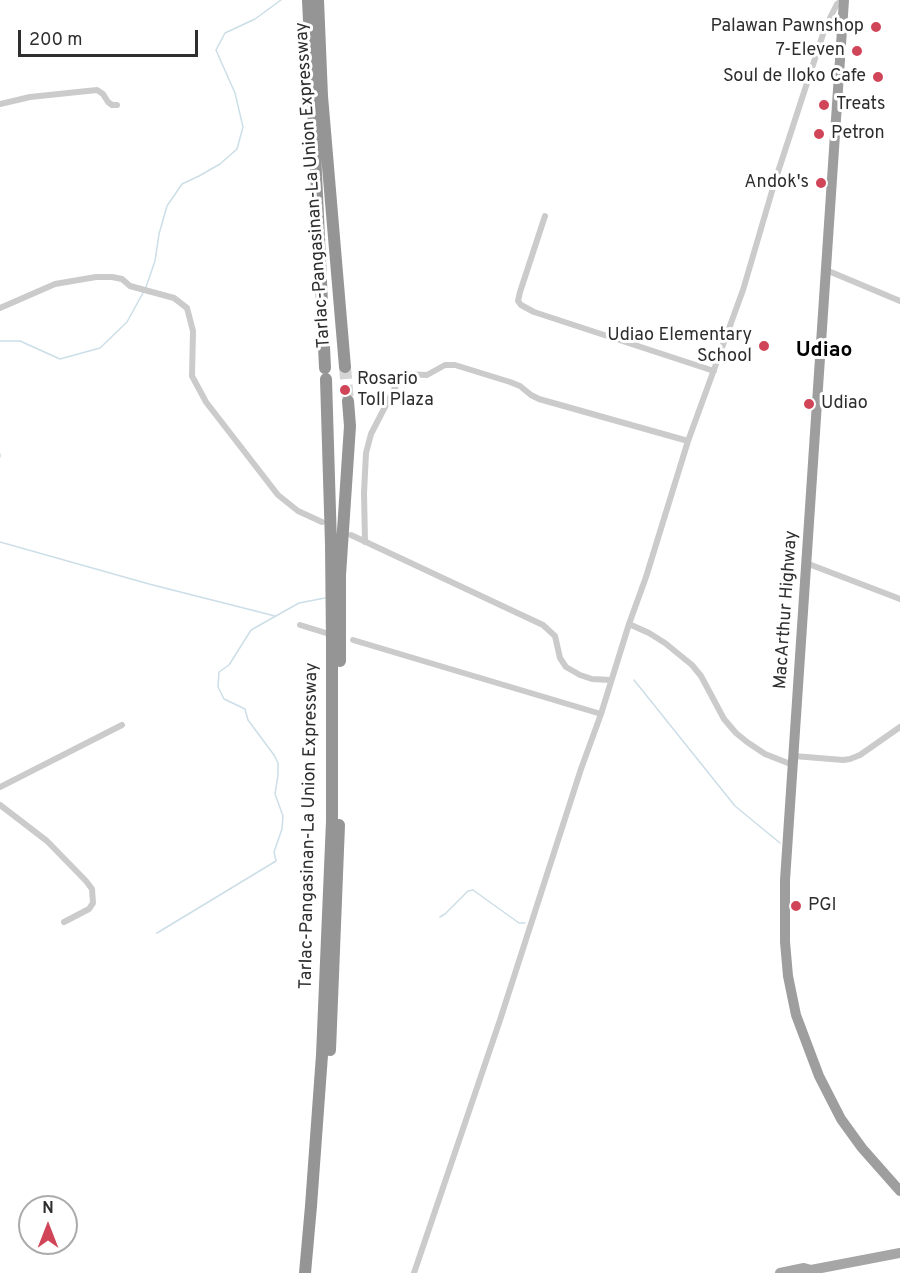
<!DOCTYPE html>
<html>
<head>
<meta charset="utf-8">
<style>
	body { margin:0 }
	#map { position:relative; width:900px; height:1273px; overflow:hidden; background:#fff; font-family:Overpass,sans-serif }
	canvas { display:block }
	.north { position:absolute; left:18px; top:1195px; width:60px; height:60px; box-sizing:border-box; background:#fff; border:2px solid #ababab; border-radius:50%; rotate:0deg; font-size:16px; font-weight:700; line-height:24px; text-align:center; color:#2e2e2e }
	.north::after { content:''; display:block; margin:auto; width:21px; height:27px; background:#d04558; clip-path:polygon(50% 0,100% 100%,50% 72%,0 100%) }
	.scale { position:absolute; left:18px; top:30px; width:180px; height:27px; box-sizing:border-box; border:3px solid #2e2e2e; border-top:0; padding-left:8px; font-size:18px; line-height:21px; white-space:nowrap; color:#2e2e2e; -webkit-text-stroke:4px #fff; paint-order:stroke }
</style>
</head>
<body>
<div id="map">
<canvas width="900" height="1273"></canvas>
<div class="north">N</div>
<div class="scale">200 m</div>
</div>
<script>
const ctx = document.querySelector('canvas').getContext('2d');
ctx.lineJoin = 'round';
const toPath = rows => new Path2D(rows.map(r => 'M' + r).join(''));
function stroke(path, color, width, dash) { ctx.strokeStyle = color; ctx.lineWidth = width; ctx.lineCap = dash ? 'butt' : 'round'; ctx.setLineDash(dash || []); ctx.stroke(path); }
function label(font, color, halo, rows, align = 'center') {
  ctx.font = font + ' Overpass,sans-serif'; ctx.lineWidth = 6; ctx.setLineDash([]); ctx.textBaseline = 'middle'; ctx.strokeStyle = halo; ctx.fillStyle = color; for (const [text, x, y, turn = 0] of rows) {
    ctx.save(); ctx.translate(x, y); ctx.rotate((+turn || 0) * Math.PI / 180); ctx.textAlign = isNaN(turn) ? turn : align; if (halo) ctx.strokeText(text, 0, 0); ctx.fillText(text, 0, 0); ctx.restore();
  }
}
const stream = toPath([
	[146,287,155,261,159,234,167,206,182,184,199,176,220,164,237,149,243,127,235,93,216,50,225,33,255,19,281,0],
	[0,341,20,341,60,359,100,348,127,322,144,291],
	[0,454,0,457],
	[0,542,149,584,275,616],
	[634,680,735,806,780,843],
	[440,917,445,914,468,891,473,890,519,923,525,923],
	[157,933,276,861,274,852,282,829,283,816,275,794,278,775,278,763,274,755,248,720,245,709,224,699,218,687,219,672,229,665,251,630,299,603,325,598]
]);
const motorwayTunnel = toPath([
	[345,367,348,401]
]);
const minor = toPath([
	[0,104,30,97,97,90,103,94,108,102,112,105,117,105],
	[545,216,520,292,518,301,521,305,534,312,714,371],
	[826,270,900,301],
	[0,308,55,284,96,277,112,277,122,279,130,286,174,298,187,308,193,331,192,376,206,402,278,495,298,511,322,522],
	[351,535,543,625,555,636,560,658,566,667,580,675,592,679,611,680],
	[365,542,364,493,366,453,371,434,402,374,427,375,445,365,455,365,510,382,520,386,531,395,539,399,688,441],
	[806,563,900,599],
	[629,624,649,633,665,643,692,665,701,676,724,719,736,733,747,742,765,754,793,765],
	[300,625,326,633],
	[353,640,601,714],
	[794,756,843,760,850,759,860,755,900,727],
	[0,787,122,725],
	[0,805,47,841,86,881,92,889,93,903,89,909,64,922],
	[414,1273,500,1020,581,769,601,714,629,624,646,577,688,441,743,290,775,181,825,28,837,4,843,0]
]);
const primary = toPath([
	[780,1273,804,1268,811,1270,900,1253]
]);
const trunk = toPath([
	[844,0,785,880,785,942,788,976,796,1015,819,1076,841,1119,862,1148,900,1191]
]);
const motorway = toPath([
	[308,0,325,368],
	[318,0,322,96,345,367],
	[340,661,340,575,350,426,348,401],
	[330,1050,339,825],
	[305,1273,311,1206,322,1055,332,821,332,643,331,544,326,379]
]);
const markers = [
	[876,27,6,"#d04558"],
	[857,51,6,"#d04558"],
	[878,77,6,"#d04558"],
	[824,105,6,"#d04558"],
	[819,134,6,"#d04558"],
	[821,183,6,"#d04558"],
	[764,346,6,"#d04558"],
	[345,390,6,"#d04558"],
	[809,404,6,"#d04558"],
	[796,906,6,"#d04558"]
];
const poiNames = [
	["Palawan Pawnshop",864,27],
	["7-Eleven",845,51],
	["Soul de Iloko Cafe",866,77],
	["Treats",836,105,"left"],
	["Petron",831,134,"left"],
	["Andok's",809,183],
	["Udiao Elementary",752,336],
	["School",752,357],
	["Rosario",357,380,"left"],
	["Toll Plaza",357,401,"left"],
	["Udiao",821,404,"left"],
	["PGI",808,906,"left"]
];
const streetNames = [
	["Tarlac-Pangasinan-La Union Expressway",314,185,-94],
	["MacArthur Highway",787,610,-86],
	["Tarlac-Pangasinan-La Union Expressway",310,826,-89]
];
const quarterNames = [
	["Udiao",824,352]
];
stroke(stream, '#ccdee7', 1.5);
stroke(motorwayTunnel, '#d5d5d5', 12, [12, 6]);
stroke(minor, '#cbcbcb', 6);
stroke(primary, '#a6a6a6', 10);
stroke(trunk, '#9e9e9e', 10);
stroke(motorway, '#959595', 12);
for (const [x, y, r, color] of markers) { const dot = new Path2D(); dot.arc(x, y, r, 0, 2 * Math.PI); ctx.fillStyle = color; ctx.fill(dot); stroke(dot, '#fff', 2); }
label('18px', '#2e2e2e', '#fff', poiNames, 'right');
label('18px', '#2e2e2e', '#fff', streetNames);
label('bold 21px', '#000', '#fff', quarterNames);
</script>
</body>
</html>
